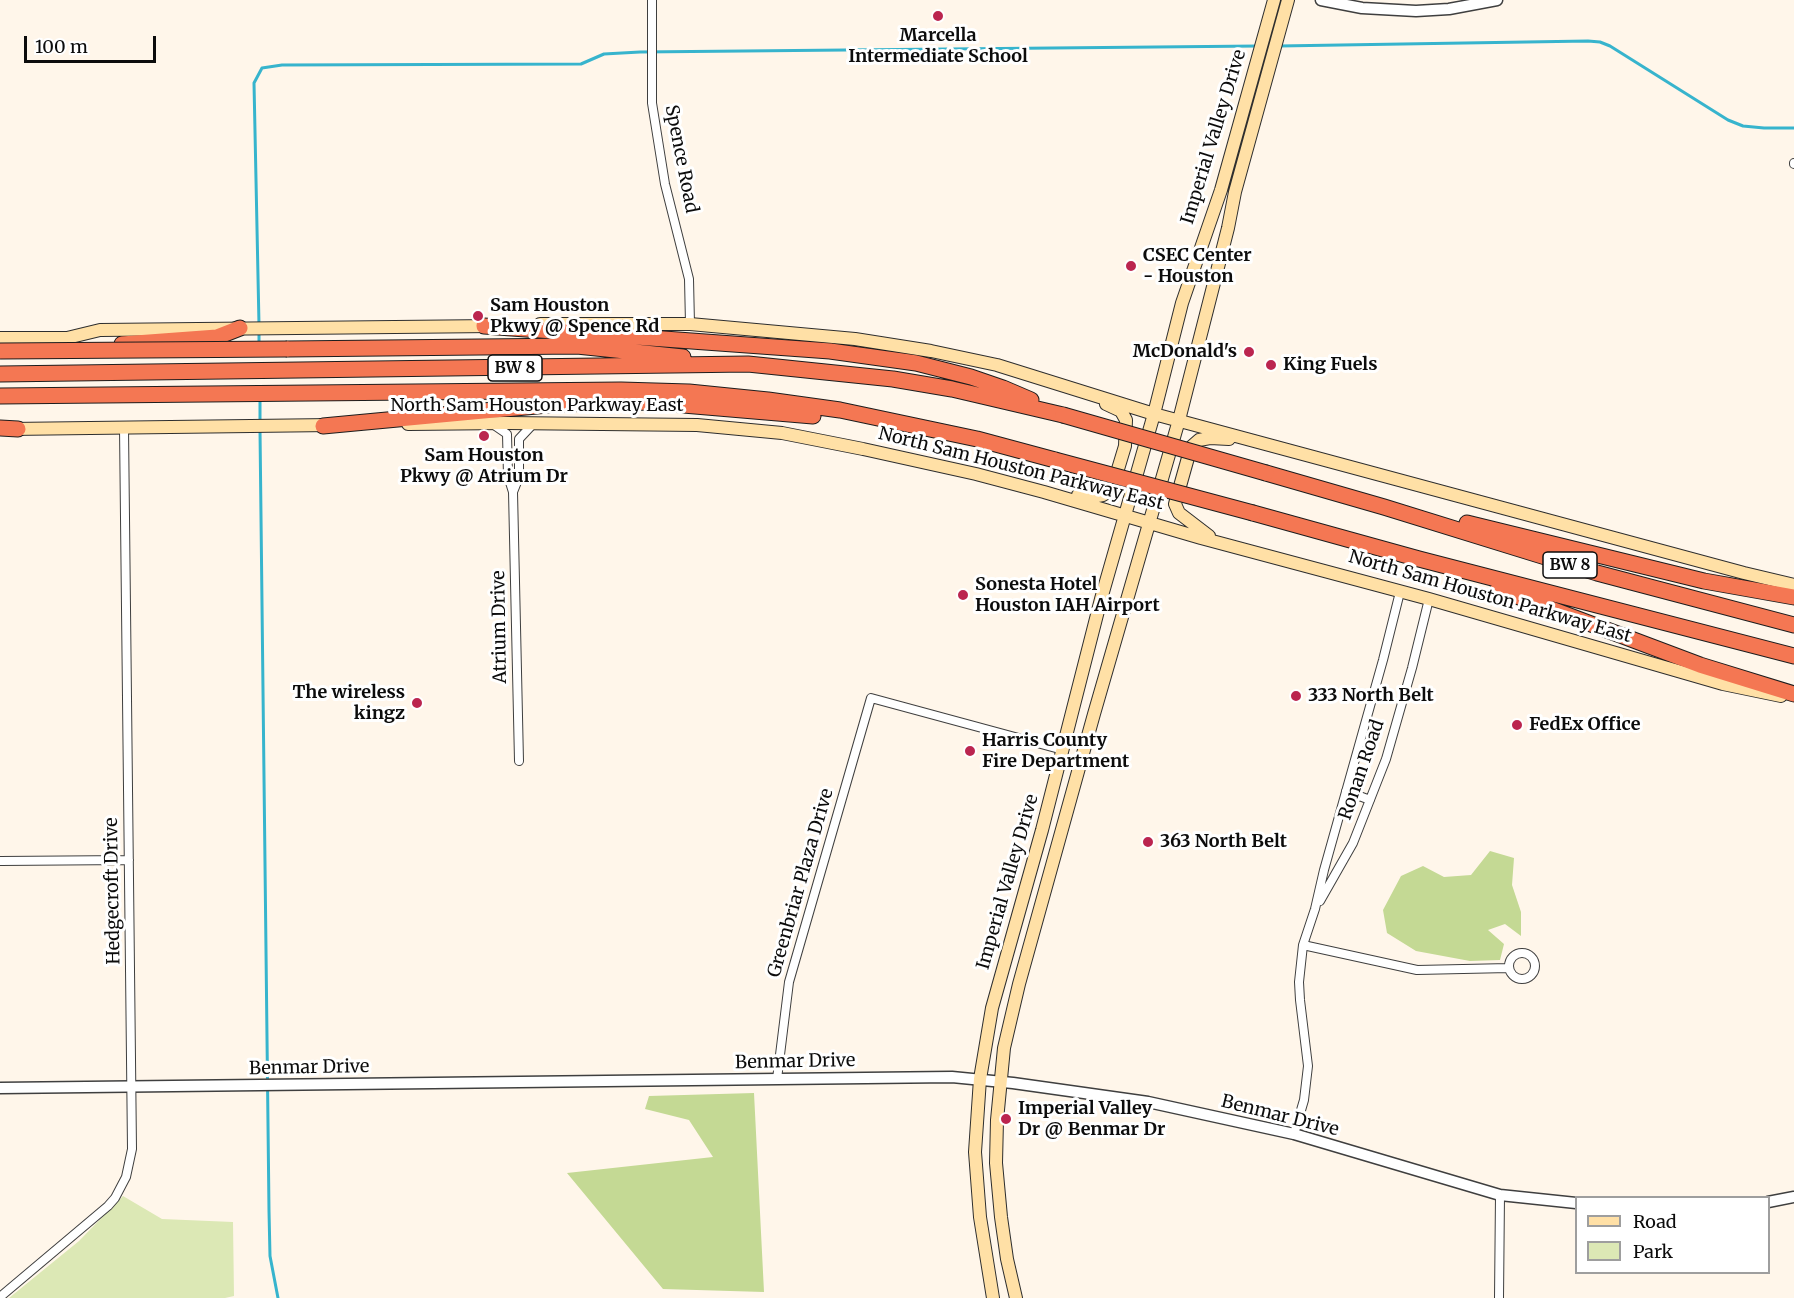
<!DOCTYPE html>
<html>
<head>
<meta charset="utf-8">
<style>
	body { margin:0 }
	#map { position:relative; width:1794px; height:1298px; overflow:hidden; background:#fff6ea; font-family:Merriweather,serif }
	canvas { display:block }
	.legend { position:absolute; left:1575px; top:1196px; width:195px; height:78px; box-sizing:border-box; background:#fff; border:2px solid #9e9e9e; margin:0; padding:8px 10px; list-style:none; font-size:18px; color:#0c0c0c }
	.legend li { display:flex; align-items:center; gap:12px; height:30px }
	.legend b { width:30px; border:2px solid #9e9e9e }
	.scale { position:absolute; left:24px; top:36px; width:132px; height:27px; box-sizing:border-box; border:3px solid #0c0c0c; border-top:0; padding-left:8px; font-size:18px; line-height:21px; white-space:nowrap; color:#0c0c0c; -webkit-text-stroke:4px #fff; paint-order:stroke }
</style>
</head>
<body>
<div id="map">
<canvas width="1794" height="1298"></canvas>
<ul class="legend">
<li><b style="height:8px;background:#ffe0a6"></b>Road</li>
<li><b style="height:16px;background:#dce8b5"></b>Park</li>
</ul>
<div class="scale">100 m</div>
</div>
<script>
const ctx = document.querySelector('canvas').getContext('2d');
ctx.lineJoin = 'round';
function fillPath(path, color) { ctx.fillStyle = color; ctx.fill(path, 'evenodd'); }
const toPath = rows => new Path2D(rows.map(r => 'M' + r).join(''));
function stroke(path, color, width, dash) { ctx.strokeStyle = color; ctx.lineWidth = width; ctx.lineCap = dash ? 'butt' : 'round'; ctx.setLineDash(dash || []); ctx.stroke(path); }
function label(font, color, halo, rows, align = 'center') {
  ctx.font = font + ' Merriweather,serif'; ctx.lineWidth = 6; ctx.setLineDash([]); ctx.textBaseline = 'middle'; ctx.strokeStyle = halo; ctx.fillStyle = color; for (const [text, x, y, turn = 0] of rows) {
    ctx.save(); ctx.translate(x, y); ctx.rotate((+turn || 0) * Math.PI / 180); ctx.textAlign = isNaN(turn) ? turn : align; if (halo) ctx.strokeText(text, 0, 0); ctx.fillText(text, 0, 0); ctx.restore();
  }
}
const green = toPath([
	[123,1196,162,1219,233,1222,234,1296,225,1298,9,1298,79,1241]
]);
const forest = toPath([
	[1490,851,1514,858,1512,885,1521,912,1521,936,1505,924,1488,930,1504,944,1500,960,1470,961,1416,951,1387,933,1383,910,1401,876,1423,866,1444,877,1471,875],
	[754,1093,764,1292,663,1289,567,1173,713,1157,689,1120,645,1109,649,1096]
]);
const stream = toPath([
	[1279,46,1588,41,1600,42,1610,46,1728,120,1743,126,1764,128,1794,128],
	[259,325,254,83,262,68,282,65,581,64,604,54,640,52,1258,46],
	[259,331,259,346],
	[260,397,260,424],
	[260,430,269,1211,270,1256,278,1298]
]);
const minor = toPath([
	[652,0,652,103,665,184,689,279,690,324],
	[1794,163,1794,164],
	[491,423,507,434,508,476,513,492,519,761],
	[513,492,519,477,519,439,534,423],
	[1346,791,1370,800],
	[0,861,129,860],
	[1320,901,1353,843,1386,759,1412,668,1429,599],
	[1303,945,1417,970,1509,968],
	'1509 966a13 13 0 1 1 26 0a13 13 0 1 1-26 0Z',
	[777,1079,789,982,871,698,1063,750],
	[1294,1134,1304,1100,1308,1066,1300,1000,1299,982,1303,945,1315,909,1324,870,1383,660,1400,592],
	[0,1297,108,1206,115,1198,126,1177,132,1149,124,428],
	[1499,1298,1500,1195]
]);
const tertiary = toPath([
	[1321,0,1362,8,1416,11,1449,9,1497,0],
	[0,1088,952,1077,1013,1083,1148,1102,1294,1134,1500,1195,1576,1203],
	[1768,1202,1794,1197]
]);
const secondary = toPath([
	[540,324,690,324,855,339,931,351,997,365,1154,414,1744,573,1794,585],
	[0,338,67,338,100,330,493,326],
	[408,424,507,423,697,425,782,433,863,449,976,474,1044,492,1201,538,1429,599,1723,684,1781,696],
	[10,429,331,425],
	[1078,495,1092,497,1103,495,1112,489,1125,446,1126,420,1121,411,1106,404],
	[1209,536,1179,513,1175,504,1191,447,1199,440,1210,438,1229,439],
	[993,1298,980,1217,975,1152,980,1079,992,1008,1042,830,1101,599,1154,414,1182,303,1221,190,1274,0],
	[1016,1298,1007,1259,1001,1217,996,1163,997,1120,1004,1048,1019,984,1094,714,1179,420,1228,228,1235,192,1288,0]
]);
const motorway = toPath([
	[484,326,830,351,916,363,971,377,1003,388,1031,400],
	[122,344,217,337,240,328],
	[287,349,577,346,683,357],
	[0,374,748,364,893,379,952,389,1063,415],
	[0,396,621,390,689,392,768,400,840,410,977,439,1055,460],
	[323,426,558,404,648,402,813,416],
	[0,428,18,429],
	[1266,473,1384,507,1597,573,1794,625],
	[1253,513,1419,559,1794,656],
	[1467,523,1704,581,1794,597],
	[1498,589,1700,665,1794,694]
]);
const motorwayBridge = toPath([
	[0,351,287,349],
	[1063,415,1266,473],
	[1055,460,1253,513]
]);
const markers = [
	[938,16,6,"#bb254f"],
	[1131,266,6,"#bb254f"],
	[478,316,6,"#bb254f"],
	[1249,352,6,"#bb254f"],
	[1271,365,6,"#bb254f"],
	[484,436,6,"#bb254f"],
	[963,595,6,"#bb254f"],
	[1296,696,6,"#bb254f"],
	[417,703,6,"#bb254f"],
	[1517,725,6,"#bb254f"],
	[970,751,6,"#bb254f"],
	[1148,842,6,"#bb254f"],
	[1006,1119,6,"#bb254f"]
];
const shields = [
	[515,368,54],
	[1570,565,54]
];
const shieldNames = [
	["BW 8",515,368],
	["BW 8",1570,565]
];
const poiNames = [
	["Marcella",938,36,"center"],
	["Intermediate School",938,57,"center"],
	["CSEC Center",1143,256],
	["- Houston",1143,277],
	["Sam Houston",490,306],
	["Pkwy @ Spence Rd",490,327],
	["McDonald's",1237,352,"right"],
	["King Fuels",1283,365],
	["Sam Houston",484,456,"center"],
	["Pkwy @ Atrium Dr",484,477,"center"],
	["Sonesta Hotel",975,585],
	["Houston IAH Airport",975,606],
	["The wireless",405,693,"right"],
	["kingz",405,714,"right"],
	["333 North Belt",1308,696],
	["FedEx Office",1529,725],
	["Harris County",982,741],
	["Fire Department",982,762],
	["363 North Belt",1160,842],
	["Imperial Valley",1018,1109],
	["Dr @ Benmar Dr",1018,1130]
];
const streetNames = [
	["Imperial Valley Drive",1214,137,-73],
	["Spence Road",681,159,79],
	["North Sam Houston Parkway East",537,406],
	["North Sam Houston Parkway East",1021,469,14],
	["North Sam Houston Parkway East",1490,597,16],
	["Atrium Drive",500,627,-91],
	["Ronan Road",1362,770,-71],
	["Imperial Valley Drive",1008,882,-74],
	["Greenbriar Plaza Drive",801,883,-74],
	["Hedgecroft Drive",113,891,-91],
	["Benmar Drive",795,1062,-1],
	["Benmar Drive",309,1068,-1],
	["Benmar Drive",1280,1116,14]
];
fillPath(green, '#dce8b5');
fillPath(forest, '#c4d994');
stroke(stream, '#37b4cd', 3);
stroke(minor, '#3f3f3f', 10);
stroke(tertiary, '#3f3f3f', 13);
stroke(secondary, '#2e2e2e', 14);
stroke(motorway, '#1d1d1d', 17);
stroke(minor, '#fff', 8);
stroke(tertiary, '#fff', 10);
stroke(secondary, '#ffe0a6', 12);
stroke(motorway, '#f47753', 15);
stroke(motorwayBridge, '#1d1d1d', 17, []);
stroke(motorwayBridge, '#f47753', 15);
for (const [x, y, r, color] of markers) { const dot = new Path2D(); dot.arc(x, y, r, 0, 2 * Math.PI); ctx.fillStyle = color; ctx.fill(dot); stroke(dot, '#fff', 2); }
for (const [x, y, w] of shields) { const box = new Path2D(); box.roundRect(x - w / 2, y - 13, w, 26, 4.5); ctx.fillStyle = '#fff'; ctx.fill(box); stroke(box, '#0c0c0c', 1.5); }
label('bold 16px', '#0c0c0c', null, shieldNames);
label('bold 18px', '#0c0c0c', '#fff', poiNames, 'left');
label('18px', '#0c0c0c', '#fff', streetNames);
</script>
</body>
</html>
